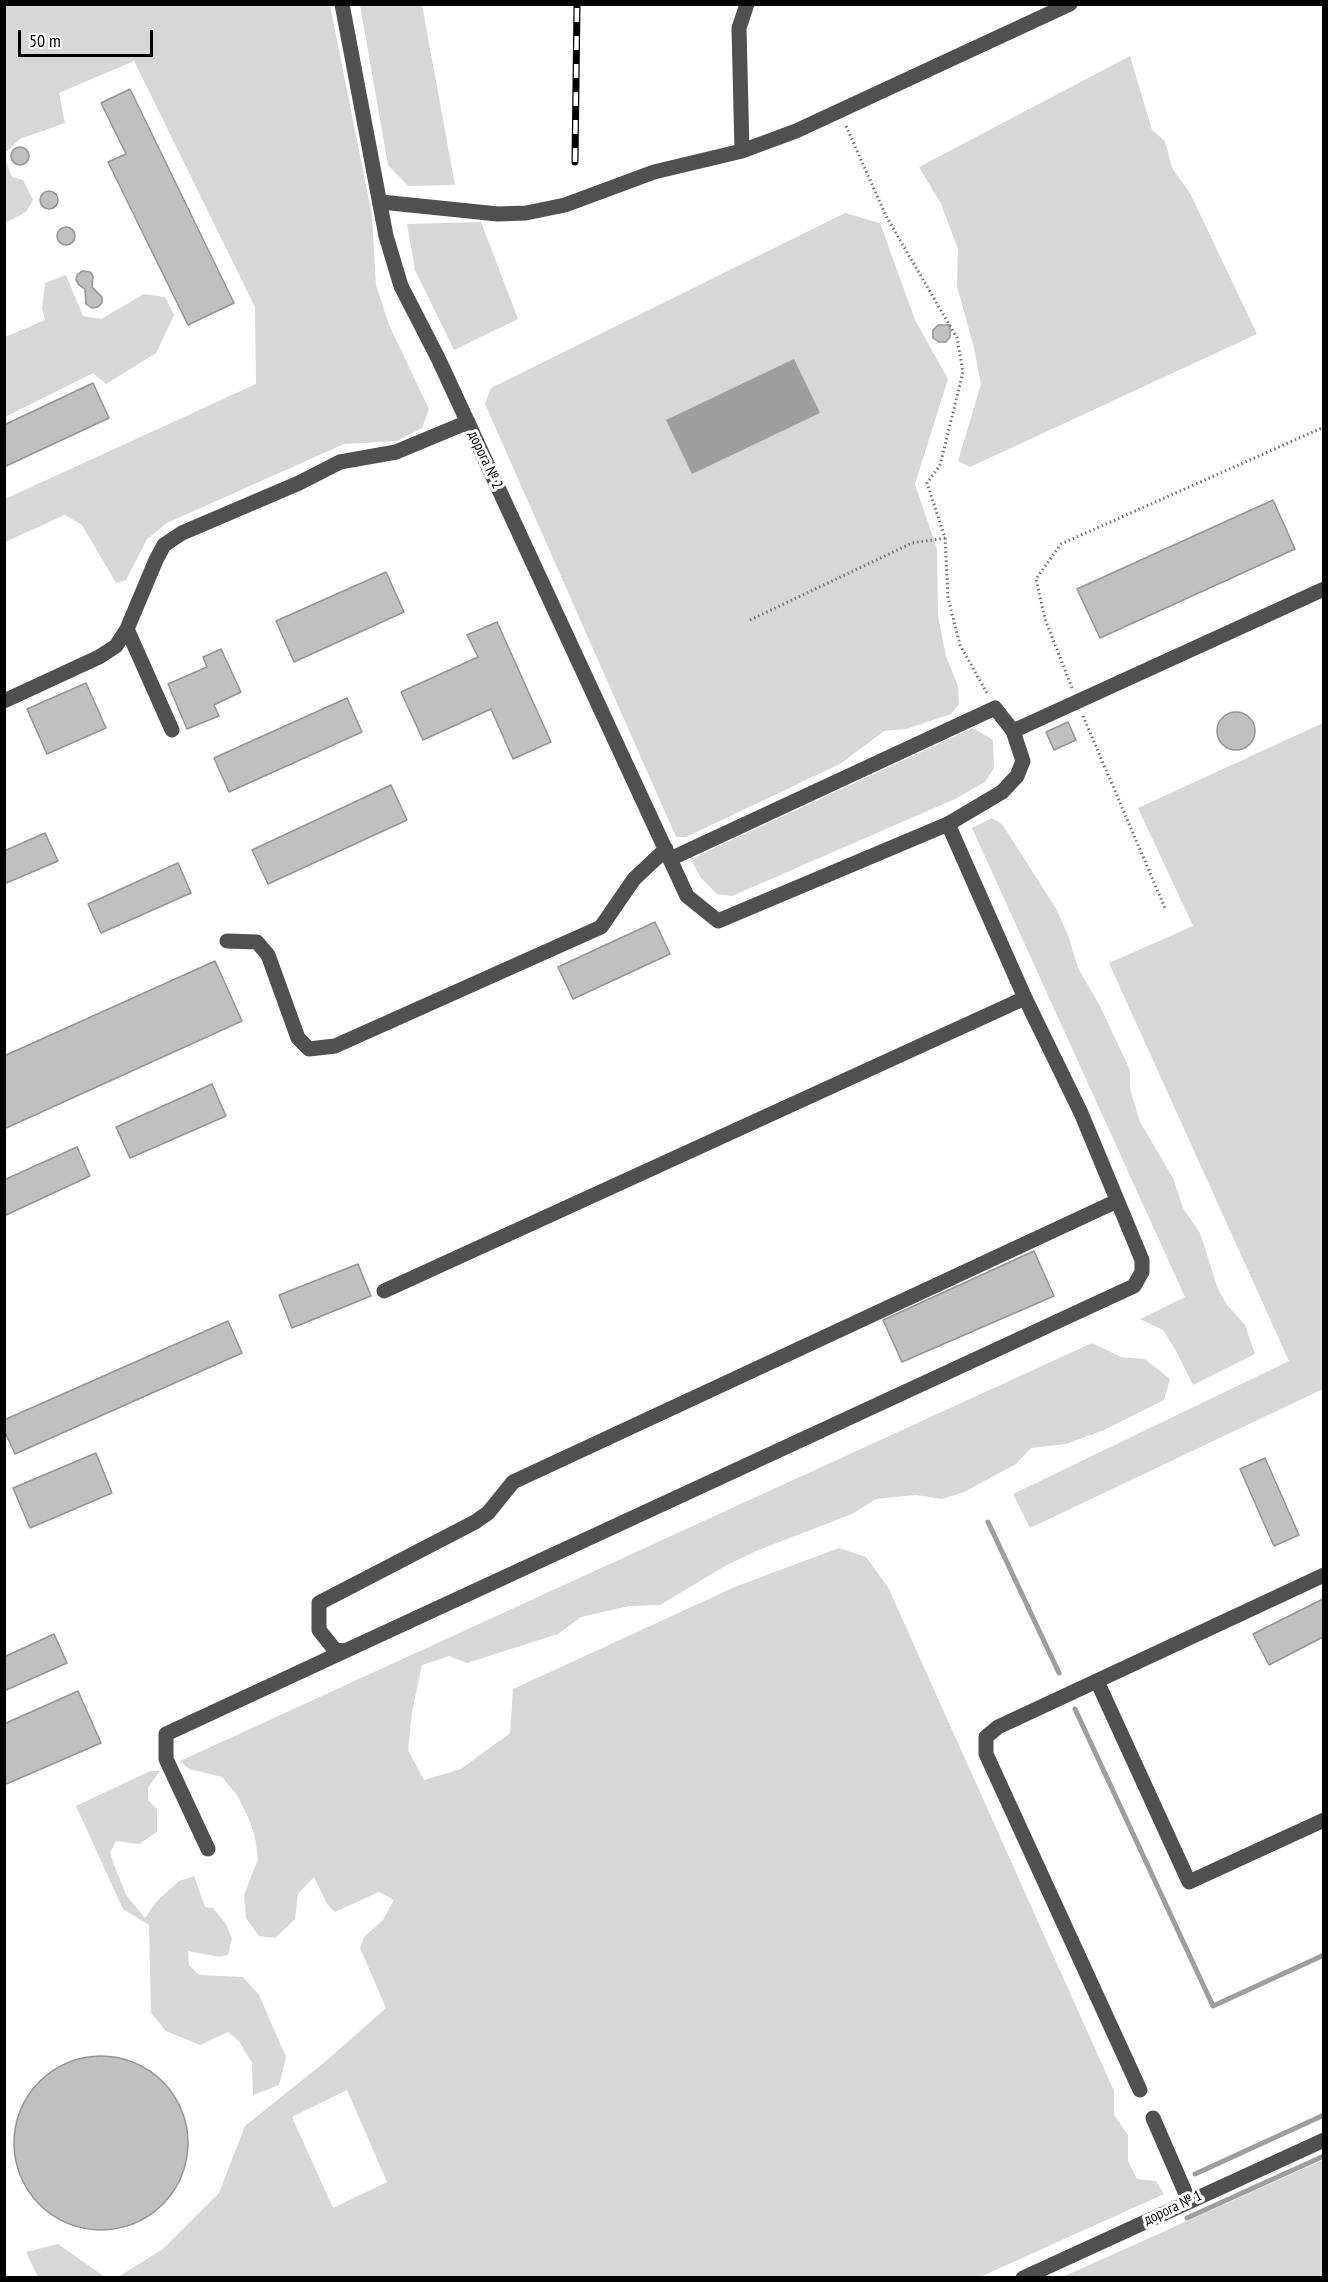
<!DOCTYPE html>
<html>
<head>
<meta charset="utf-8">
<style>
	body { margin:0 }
	#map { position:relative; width:1328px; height:2282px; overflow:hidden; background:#fff; font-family:"PT Sans Narrow",sans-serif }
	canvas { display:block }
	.frame { position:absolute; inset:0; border:6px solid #000; pointer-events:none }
	.scale { position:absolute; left:18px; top:30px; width:135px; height:27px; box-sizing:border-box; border:3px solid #000; border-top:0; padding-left:8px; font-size:18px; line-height:21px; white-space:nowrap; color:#000; -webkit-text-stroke:4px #fff; paint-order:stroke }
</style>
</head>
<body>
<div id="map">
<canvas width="1328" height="2282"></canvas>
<div class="frame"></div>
<div class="scale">50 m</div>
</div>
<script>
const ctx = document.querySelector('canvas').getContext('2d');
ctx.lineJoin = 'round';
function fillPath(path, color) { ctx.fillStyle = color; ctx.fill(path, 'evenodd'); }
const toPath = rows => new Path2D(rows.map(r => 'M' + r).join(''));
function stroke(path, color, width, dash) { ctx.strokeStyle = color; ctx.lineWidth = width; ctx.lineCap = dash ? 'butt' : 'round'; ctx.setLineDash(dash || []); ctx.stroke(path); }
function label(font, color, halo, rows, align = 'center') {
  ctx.font = font + ' "PT Sans Narrow",sans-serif'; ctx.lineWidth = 6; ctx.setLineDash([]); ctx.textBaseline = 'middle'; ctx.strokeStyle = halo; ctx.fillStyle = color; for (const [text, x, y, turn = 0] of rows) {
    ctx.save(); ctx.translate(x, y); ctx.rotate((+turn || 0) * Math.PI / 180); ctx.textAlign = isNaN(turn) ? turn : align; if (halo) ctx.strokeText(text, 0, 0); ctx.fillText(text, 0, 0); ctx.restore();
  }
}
const green = toPath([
	[5,4,330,5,372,215,376,285,389,325,429,409,422,428,397,441,344,444,167,523,147,539,126,580,116,583,82,525,65,515,5,542,5,499,256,384,255,307,134,61,59,93,65,123,20,139,5,153],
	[360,5,422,5,455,185,408,186,388,165],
	[1130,56,1152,130,1165,141,1172,168,1190,193,1257,334,970,467,958,461,981,384,974,348,957,286,958,249,941,204,919,167],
	[5,159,12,177,23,180,33,200,26,212,5,223],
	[845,213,880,223,915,320,948,379,915,484,937,549,938,616,946,656,958,686,959,704,951,714,906,729,884,731,840,764,686,837,676,837,485,404,491,388],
	[481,222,518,319,454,350,415,270,407,224],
	[66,275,83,316,101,319,144,294,165,297,174,315,156,353,106,384,93,373,5,417,5,337,45,320,42,309,45,283],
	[1323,723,1323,1389,1030,1528,1013,1494,1289,1361,1109,963,1193,926,1138,808],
	[973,728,993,740,994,768,985,782,955,799,732,896,717,894,701,878,691,859],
	[992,818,1002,824,1057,910,1069,938,1078,968,1100,1006,1130,1070,1130,1089,1140,1122,1173,1178,1183,1208,1200,1233,1218,1289,1227,1305,1245,1325,1255,1354,1193,1385,1175,1349,1163,1330,1140,1319,1185,1297,972,828],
	[1092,1343,1121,1357,1145,1359,1170,1379,1164,1400,1104,1430,1066,1444,1031,1448,1016,1464,964,1492,942,1499,916,1495,876,1499,852,1514,756,1551,725,1566,660,1605,629,1606,581,1617,558,1634,467,1663,449,1656,422,1665,412,1712,408,1750,424,1780,461,1769,510,1733,513,1689,737,1586,839,1548,866,1557,888,1587,1114,2091,1114,2115,1128,2135,1128,2161,1137,2179,1156,2181,1164,2194,980,2277,118,2277,163,2249,219,2193,245,2126,326,2061,386,2008,360,1948,364,1937,383,1920,394,1900,379,1892,335,1912,327,1904,314,1877,298,1894,295,1919,275,1938,259,1936,246,1918,244,1895,258,1859,255,1837,249,1819,237,1795,222,1777,189,1769,180,1761],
	[347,2090,387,2182,333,2208,292,2117],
	[150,1771,160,1771,148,1788,148,1800,157,1809,157,1832,139,1844,116,1841,110,1853,115,1867,126,1895,145,1918,157,1901,179,1881,194,1876,205,1907,213,1908,226,1924,232,1939,228,1955,220,1957,188,1951,189,1965,199,1975,243,1977,259,1995,286,2057,279,2085,253,2095,252,2063,239,2041,228,2032,200,2045,166,2031,151,2013,149,1925,123,1909,76,1806],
	[1323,2160,1323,2277,1062,2277,1076,2271],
	[58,2244,105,2277,38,2277,26,2252]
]);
const water = toPath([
	[794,359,820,413,692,474,666,420]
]);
const stream = toPath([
	[988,1522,1059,1673],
	[1075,1709,1213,2006,1324,1955],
	[1195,2174,1324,2115],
	[1187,2218,1324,2156]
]);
const building = toPath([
	[130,89,234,303,188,325,108,162,126,154,101,103,130,89],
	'11 156a9 9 0 1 1 18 0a9 9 0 1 1-18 0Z',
	'40 200a9 9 0 1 1 18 0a9 9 0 1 1-18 0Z',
	'57 236a9 9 0 1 1 18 0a9 9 0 1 1-18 0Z',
	[82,271,90,272,93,276,92,287,102,297,102,303,98,307,92,308,86,304,85,289,79,285,76,280,77,275,82,271],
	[938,325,950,325,950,337,946,342,939,342,933,338,933,330,938,325],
	[93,383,109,418,4,467,4,425,93,383],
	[1273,500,1295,549,1100,638,1077,589,1273,500],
	[386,572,404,612,294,662,276,621,386,572],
	[497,622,551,742,513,759,491,709,423,740,401,692,478,657,467,635,497,622],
	[221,649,241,692,214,705,219,716,187,729,168,684,207,667,203,657,221,649],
	[86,683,106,728,47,754,27,709,86,683],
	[347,698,362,732,229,792,214,758,347,698],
	'1217 731a19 19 0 1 1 38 0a19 19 0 1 1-38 0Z',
	[1068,722,1076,740,1054,750,1046,732,1068,722],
	[391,785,407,820,268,884,252,850,391,785],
	[45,833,58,861,4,884,4,851,45,833],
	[178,863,191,893,101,933,88,904,178,863],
	[655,922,670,954,573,999,558,967,655,922],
	[215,961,242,1021,4,1129,4,1056,215,961],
	[212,1084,226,1116,130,1158,116,1127,212,1084],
	[77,1147,90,1176,4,1216,4,1180,77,1147],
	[1034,1251,1054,1296,902,1362,883,1320,1034,1251],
	[358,1264,371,1296,292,1328,279,1295,358,1264],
	[228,1321,242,1353,15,1454,4,1430,4,1420,228,1321],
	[96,1453,112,1493,30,1528,13,1488,96,1453],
	[1265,1458,1299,1535,1274,1546,1240,1469,1265,1458],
	[1323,1599,1323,1637,1269,1665,1253,1634,1323,1599],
	[54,1634,67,1663,4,1691,4,1657,54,1634],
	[78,1691,101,1743,4,1785,4,1724,78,1691],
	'14 2143a87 87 0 1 1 174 0a87 87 0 1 1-174 0Z'
]);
const path = toPath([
	[846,126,886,216,957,338,963,372,940,465,927,483,945,538,948,598,960,645,988,695],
	[750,620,912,543,945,538],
	[1072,688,1045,619,1036,579,1061,544,1324,427],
	[1083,716,1165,908]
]);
const minor = toPath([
	[342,4,386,236,401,286,438,358,687,896,718,921,948,824,1025,998,1081,1113,1142,1260,1142,1272,1134,1286,345,1651,335,1650,319,1630,319,1603,475,1522,488,1513,513,1482,1117,1201],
	[742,151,739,28,747,4],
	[381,202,498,214,526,213,565,205,654,172,742,151,796,131,1070,4],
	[127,629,172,730],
	[4,701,99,657,116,646,127,629,156,560,164,545,182,533,299,483,340,462,396,452,468,422],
	[948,824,1002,792,1017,776,1023,761,1013,731,1324,589],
	[670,859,995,708,1013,731],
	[227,941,257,942,268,955,298,1038,309,1049,335,1046,601,927,634,879,666,849],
	[384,1291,1025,998],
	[1097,1681,1189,1882,1324,1820],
	[208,1849,166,1759,166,1734,345,1651],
	[1140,2090,986,1754,986,1737,998,1727,1324,1575],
	[1153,2118,1189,2201],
	[1023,2278,1324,2140]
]);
const rail = toPath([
	[575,162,577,4]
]);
const streetNames = [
	["дорога № 2",485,460,65],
	["дорога № 1",1173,2208,-25]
];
fillPath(green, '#d7d7d7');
fillPath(water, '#9e9e9e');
stroke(stream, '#9e9e9e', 5);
fillPath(building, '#c0c0c0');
stroke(building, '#949494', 1.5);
stroke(path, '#727272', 3, [1.5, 3]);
stroke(minor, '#505050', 15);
stroke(rail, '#000', 7);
stroke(rail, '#fff', 4.5, [14]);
label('15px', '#000', '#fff', streetNames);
</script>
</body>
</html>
